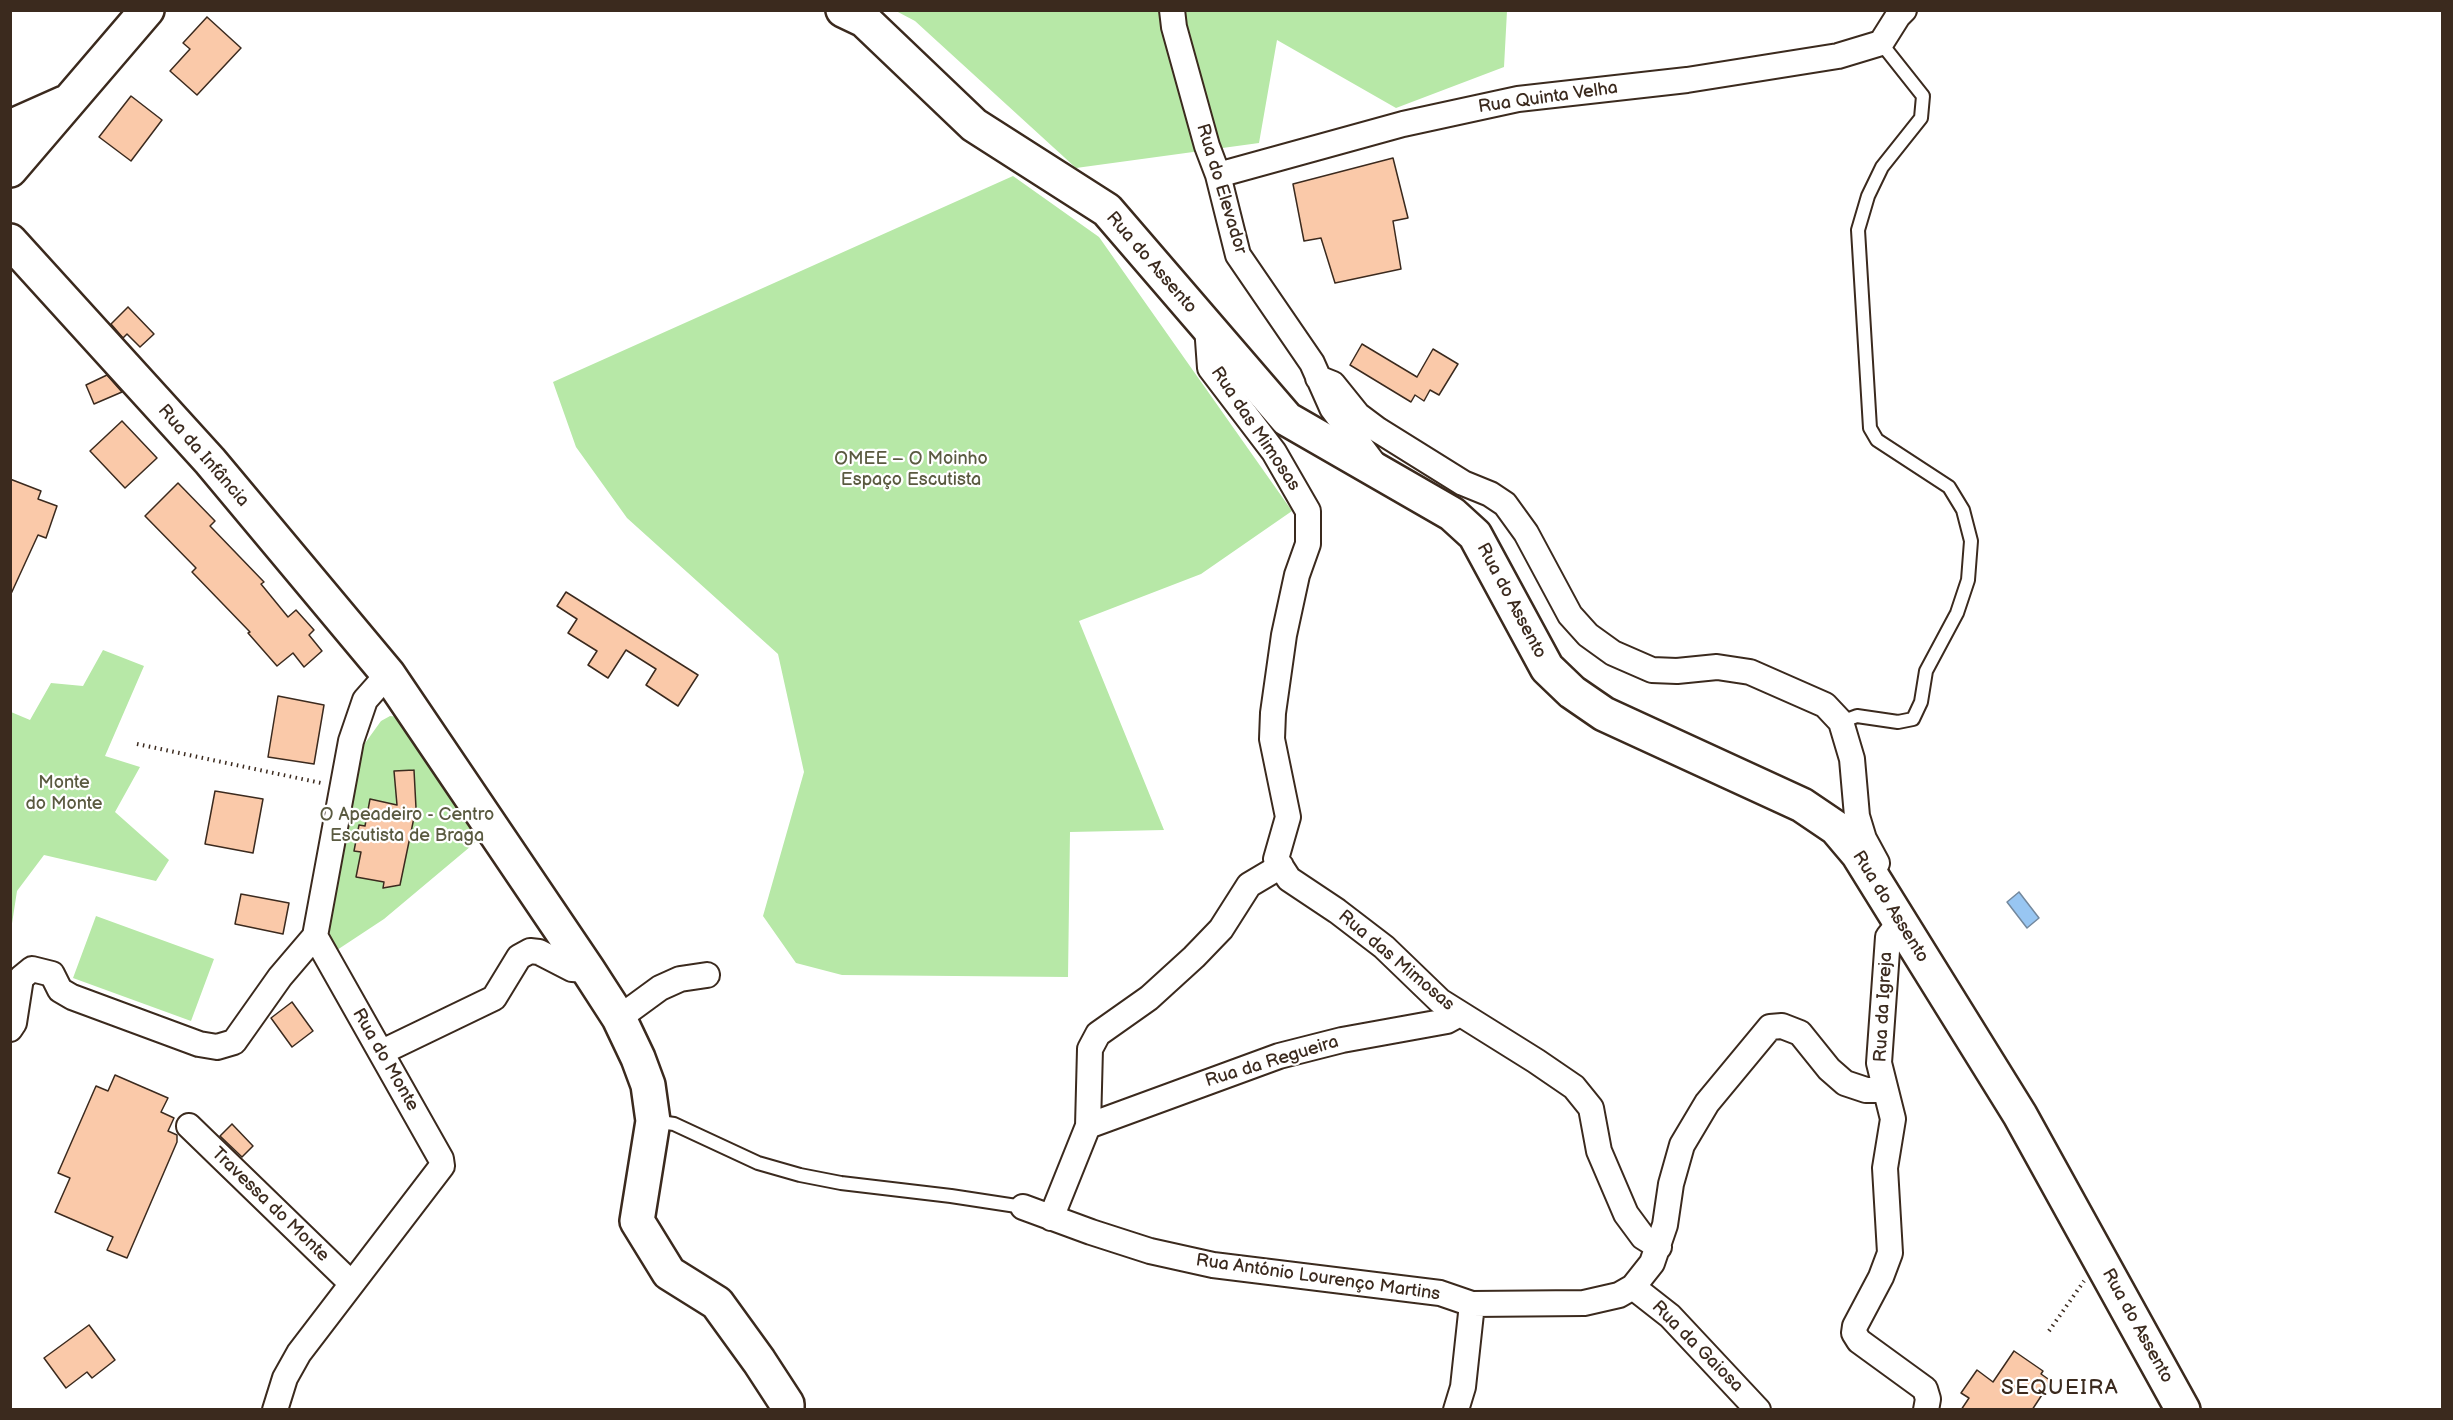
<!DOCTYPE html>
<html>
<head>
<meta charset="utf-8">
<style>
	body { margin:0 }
	#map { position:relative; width:2453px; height:1420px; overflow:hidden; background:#fff; font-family:"Balsamiq Sans",sans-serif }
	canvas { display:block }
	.frame { position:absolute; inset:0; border:12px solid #3b2a1e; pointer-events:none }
</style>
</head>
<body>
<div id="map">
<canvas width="2453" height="1420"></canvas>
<div class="frame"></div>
</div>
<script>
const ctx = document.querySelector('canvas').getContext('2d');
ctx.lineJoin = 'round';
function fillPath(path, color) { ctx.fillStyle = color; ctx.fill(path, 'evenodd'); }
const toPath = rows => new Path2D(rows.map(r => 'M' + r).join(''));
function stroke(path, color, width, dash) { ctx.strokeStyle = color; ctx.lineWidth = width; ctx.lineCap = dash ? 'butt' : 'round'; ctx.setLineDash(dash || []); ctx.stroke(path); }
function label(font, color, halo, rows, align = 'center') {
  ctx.font = font + ' "Balsamiq Sans",sans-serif'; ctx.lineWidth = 4.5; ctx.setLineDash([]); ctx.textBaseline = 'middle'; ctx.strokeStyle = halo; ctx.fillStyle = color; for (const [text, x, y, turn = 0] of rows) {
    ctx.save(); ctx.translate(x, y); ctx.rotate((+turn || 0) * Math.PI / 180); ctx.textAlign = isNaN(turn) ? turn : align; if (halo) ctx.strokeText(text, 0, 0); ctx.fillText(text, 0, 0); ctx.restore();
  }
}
const green = toPath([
	[896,11,1507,11,1504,67,1396,108,1277,40,1259,143,1076,168,915,21],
	[1013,176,1099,237,1292,511,1201,574,1079,621,1164,830,1070,832,1068,977,842,975,796,963,763,916,804,772,778,654,627,518,576,447,553,382],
	[103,650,144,666,105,756,140,767,115,812,169,860,156,881,44,855,17,891,11,930,11,712,30,720,51,683,83,686],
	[390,716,399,717,483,836,384,919,334,952,330,939,329,925,363,746,381,721],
	[96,916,214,959,191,1021,73,978]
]);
const water = toPath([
	[2019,892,2039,918,2027,928,2007,902,2019,892]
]);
const building = toPath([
	[207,17,241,48,197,95,170,71,190,49,183,43,207,17],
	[131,96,162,120,131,161,99,137,131,96],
	[1393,158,1408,218,1393,221,1401,269,1335,283,1321,238,1304,241,1293,184,1393,158],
	[128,307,154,334,140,347,127,334,123,338,111,324,128,307],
	[1362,344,1417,377,1433,349,1458,364,1439,395,1430,390,1424,401,1415,395,1411,402,1350,365,1362,344],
	[107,375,122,392,94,404,86,385,107,375],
	[122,421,157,458,125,488,90,451,122,421],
	[10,479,41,491,38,499,57,506,46,538,38,535,10,596,10,479],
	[178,483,215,521,210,526,264,582,261,584,288,617,296,610,314,630,309,635,322,651,304,667,293,653,277,666,248,633,250,632,192,572,196,568,145,516,178,483],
	[566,592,698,675,678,706,646,685,656,669,626,650,608,678,588,665,597,651,568,633,577,619,557,606,566,592],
	[278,696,324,705,314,764,268,757,278,696],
	[414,770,416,808,400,885,383,888,384,882,356,877,361,852,354,851,359,825,365,826,370,799,397,805,394,771,414,770],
	[215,791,263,799,253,853,205,844,215,791],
	[241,894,289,903,283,934,235,924,241,894],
	[292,1002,313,1031,292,1047,271,1018,292,1002],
	[115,1075,168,1098,161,1112,174,1118,168,1131,177,1135,177,1142,127,1258,107,1250,113,1237,55,1212,70,1178,58,1173,96,1086,108,1091,115,1075],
	[232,1124,253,1146,242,1157,220,1136,232,1124],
	[89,1325,115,1360,92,1378,87,1372,66,1388,44,1358,89,1325],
	[2014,1351,2043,1371,2041,1374,2051,1381,2032,1410,1961,1410,1969,1398,1961,1393,1977,1370,1993,1382,2014,1351]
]);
const path = toPath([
	[137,744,321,783],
	[2049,1331,2084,1281]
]);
const lane = toPath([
	[1841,722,1857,716,1898,722,1913,719,1921,702,1926,671,1957,613,1968,580,1971,541,1963,510,1949,487,1877,440,1870,428,1858,230,1868,196,1882,167,1921,118,1923,96,1881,43],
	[653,1121,674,1124,758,1163,800,1175,841,1183,951,1196,1023,1207]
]);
const street = toPath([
	[1172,10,1174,27,1207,146,1218,175,1238,255,1312,363,1332,408,1374,464],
	[1218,175,1403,124,1518,99,1687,80,1838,56,1881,43,1898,16,1904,10],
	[1207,326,1210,368,1274,452,1308,511,1308,544,1297,575,1284,635,1273,713,1272,739,1288,817,1276,859,1289,879,1337,911,1384,947,1440,1001,1536,1061,1574,1087,1591,1108,1599,1151,1626,1214,1643,1237,1659,1247],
	[1318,378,1333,384,1358,415,1378,430,1463,483,1490,494,1505,504,1526,533,1570,615,1588,635,1613,653,1652,670,1677,671,1717,667,1750,672,1825,705,1841,722,1852,759,1857,816,1864,839,1877,863],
	[1900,922,1888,937,1879,1063,1893,1119,1885,1168,1890,1253,1881,1277,1855,1326,1854,1333,1859,1341,1925,1389,1928,1399,1926,1410],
	[619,1018,660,988,680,979,707,975],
	[10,1029,14,1023,21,978,32,969,52,974,60,990,72,997,199,1044,217,1047,234,1042,280,977,315,936],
	[382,1052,494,998,519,957,530,951,539,952,572,969,588,970],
	[189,1126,351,1283],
	[1088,1126,1279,1056,1342,1040,1447,1021,1460,1014],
	[1023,1207,1091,1232,1150,1251,1213,1265,1440,1293,1472,1304,1584,1303,1619,1295,1633,1287,1652,1263,1665,1225,1671,1184,1682,1145,1707,1103,1770,1027,1782,1026,1800,1033,1829,1069,1845,1083,1866,1090,1885,1090],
	[1051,1218,1088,1126,1090,1049,1098,1034,1149,998,1194,957,1221,929,1249,885,1281,866],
	[1633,1287,1670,1316,1758,1410],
	[275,1410,285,1378,299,1353,442,1166,441,1159,315,936,351,741,365,700,388,674],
	[1456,1410,1463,1387,1472,1304]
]);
const secondary = toPath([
	[843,10,864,20,974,125,1107,210,1287,419,1452,514,1475,535,1547,668,1572,692,1604,714,1802,805,1836,828,1858,854,2020,1115,2183,1410],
	[10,127,64,103],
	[10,170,147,10],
	[10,241,210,461,388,674,588,970,619,1018,638,1058,648,1085,653,1121,637,1221,669,1273,717,1303,759,1361,787,1404,787,1410]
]);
const streetNames = [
	["Rua Quinta Velha",1548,98,-8],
	["Rua do Elevador",1221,189,73],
	["Rua do Assento",1151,263,49],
	["Rua das Mimosas",1255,429,56],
	["Rua da Infância",203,456,49],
	["Rua do Assento",1511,601,62],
	["Rua do Assento",1890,907,58],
	["Rua das Mimosas",1396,961,40],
	["Rua da Igreja",1884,1007,-87],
	["Rua do Monte",385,1060,60],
	["Rua da Regueira",1272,1062,-17],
	["Travessa do Monte",270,1205,44],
	["Rua António Lourenço Martins",1318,1278,8],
	["Rua do Assento",2137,1326,61],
	["Rua da Gaiosa",1697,1347,45]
];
const parkNames = [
	["OMEE – O Moinho",911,459],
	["Espaço Escutista",911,480],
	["Monte",64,783],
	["do Monte",64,804],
	["O Apeadeiro - Centro",407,815],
	["Escutista de Braga",407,836]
];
const quarterNames = [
	["SEQUEIRA",2060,1389]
];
fillPath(green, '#b7e8a7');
fillPath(water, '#98c6f2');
stroke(water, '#73889d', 1.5);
fillPath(building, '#fac9a9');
stroke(building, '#3b2a1e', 1.5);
stroke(lane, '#3b2a1e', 16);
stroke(street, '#3b2a1e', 28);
stroke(secondary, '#3b2a1e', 38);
stroke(path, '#3b2a1e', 4, [1.5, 4.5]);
stroke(lane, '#fff', 12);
stroke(street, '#fff', 24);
stroke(secondary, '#fff', 33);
label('18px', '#3b2a1e', '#fff', streetNames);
label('18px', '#5a5a40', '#fff', parkNames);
ctx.letterSpacing = '1.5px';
label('21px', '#3b2a1e', '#fff', quarterNames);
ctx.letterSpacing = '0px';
</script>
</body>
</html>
